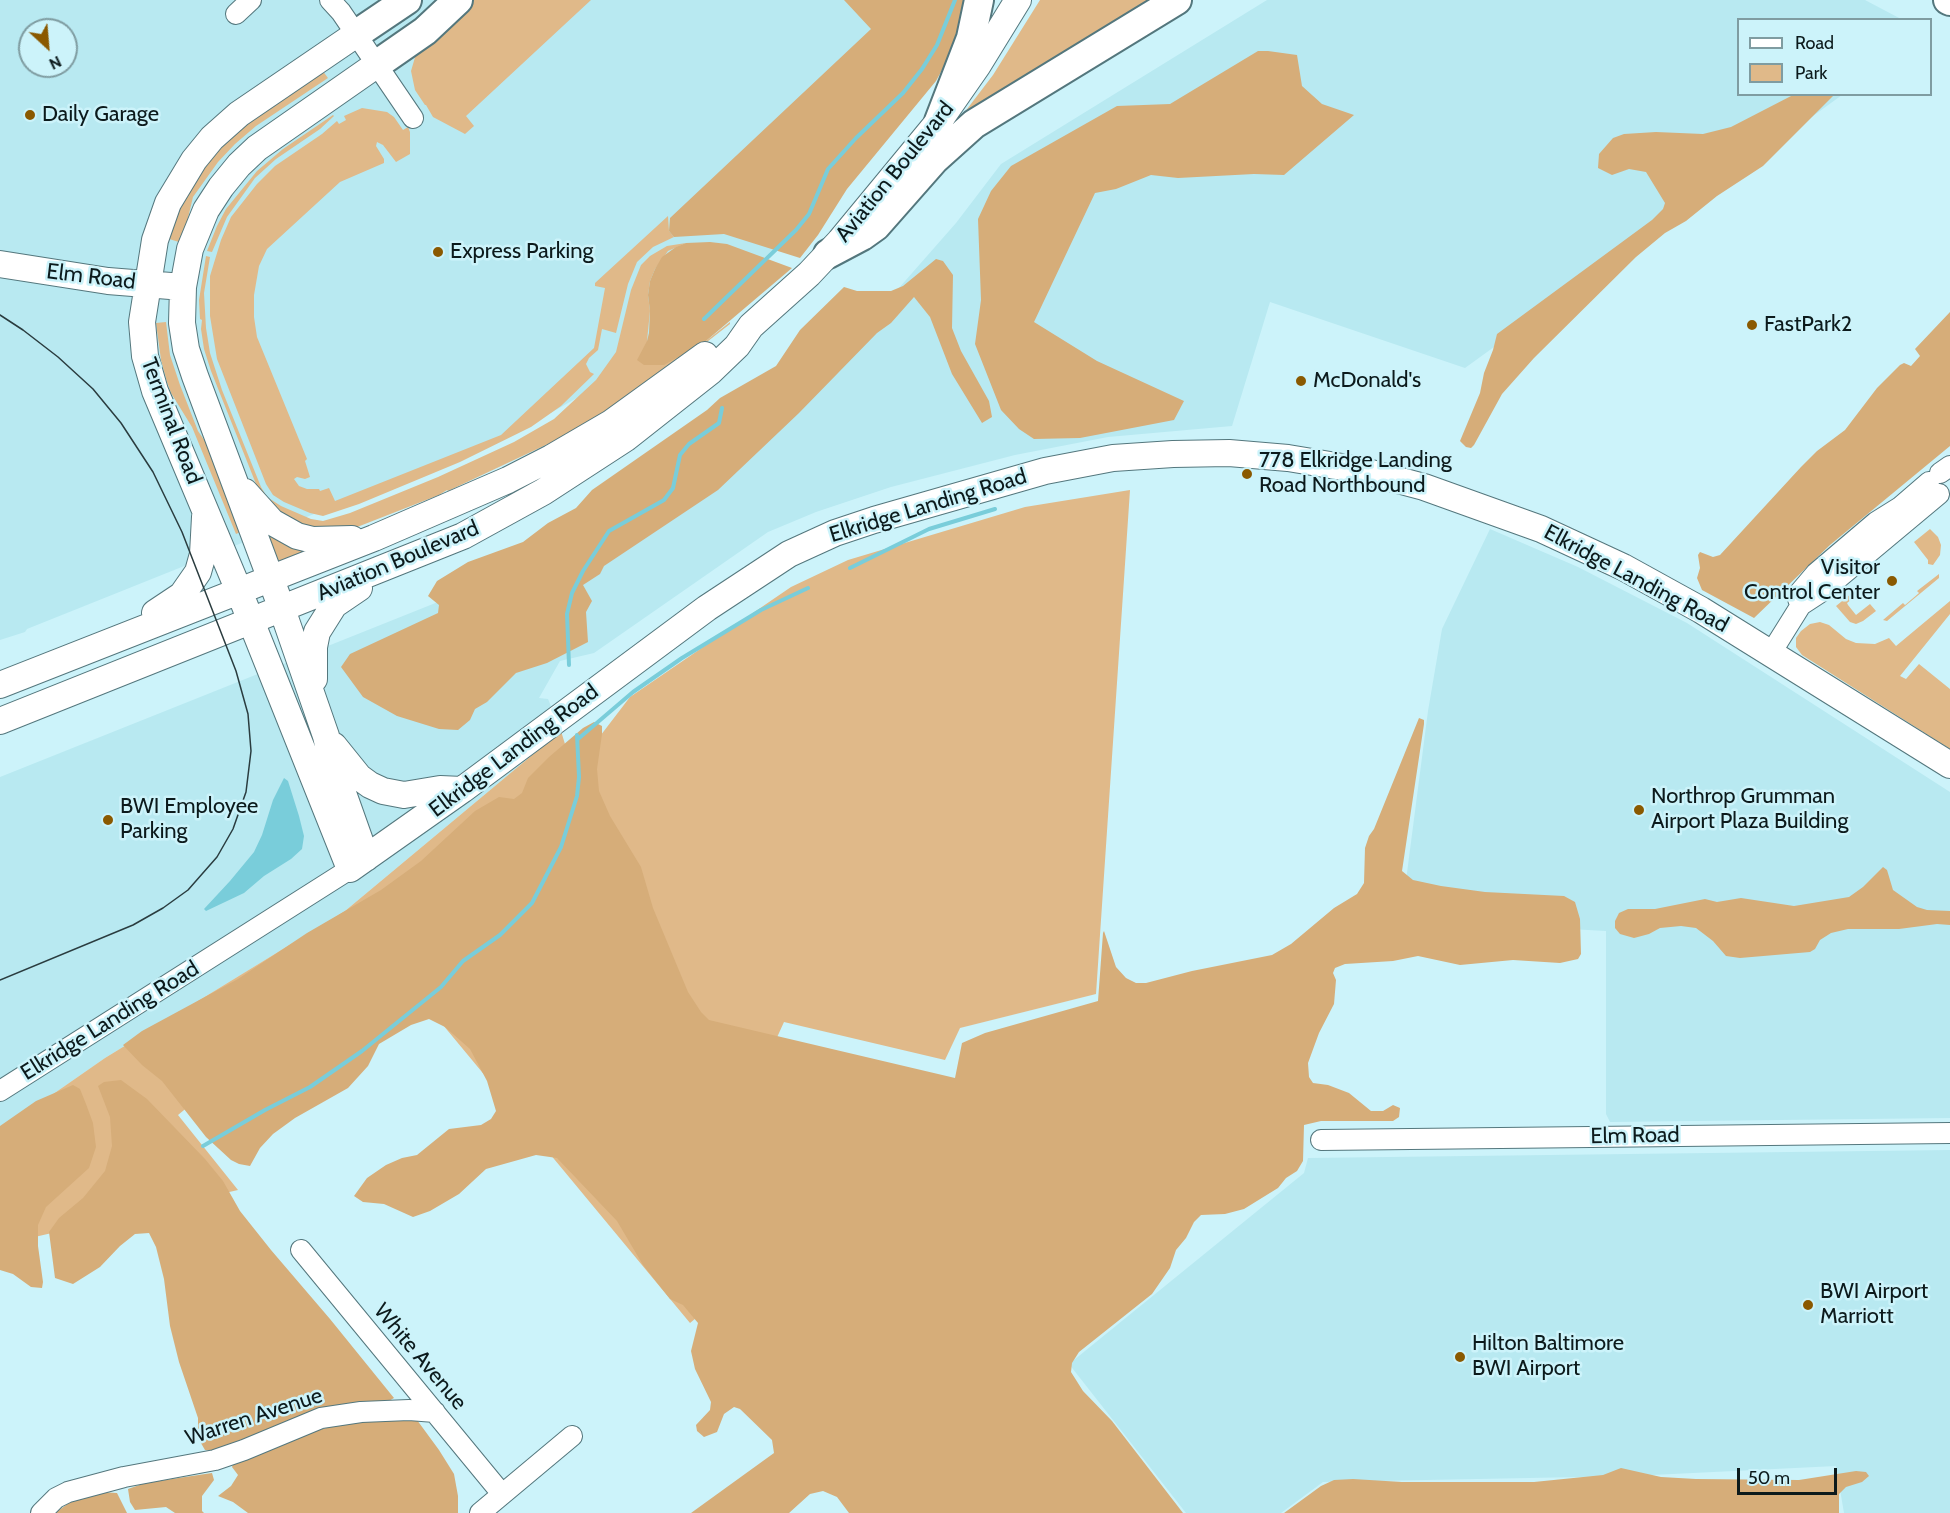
<!DOCTYPE html>
<html>
<head>
<meta charset="utf-8">
<style>
	body { margin:0 }
	#map { position:relative; width:1950px; height:1513px; overflow:hidden; background:#ccf3fa; font-family:Cabin,sans-serif }
	canvas { display:block }
	.legend { position:absolute; left:1737px; top:18px; width:195px; height:78px; box-sizing:border-box; background:#ccf3fa; border:2px solid #7f9ca1; margin:0; padding:8px 10px; list-style:none; font-size:18px; color:#0c1a1c }
	.legend li { display:flex; align-items:center; gap:12px; height:30px }
	.legend b { width:30px; border:2px solid #7f9ca1 }
	.north { position:absolute; left:18px; top:18px; width:60px; height:60px; box-sizing:border-box; background:#ccf3fa; border:2px solid #7f9ca1; border-radius:50%; rotate:154deg; font-size:16px; font-weight:700; line-height:24px; text-align:center; color:#0c1a1c }
	.north::after { content:''; display:block; margin:auto; width:21px; height:27px; background:#8a5900; clip-path:polygon(50% 0,100% 100%,50% 72%,0 100%) }
	.scale { position:absolute; left:1737px; top:1468px; width:100px; height:27px; box-sizing:border-box; border:3px solid #0c1a1c; border-top:0; padding-left:8px; font-size:18px; line-height:21px; white-space:nowrap; color:#0c1a1c; -webkit-text-stroke:4px #ccf3fa; paint-order:stroke }
</style>
</head>
<body>
<div id="map">
<canvas width="1950" height="1513"></canvas>
<ul class="legend">
<li><b style="height:8px;background:#fff"></b>Road</li>
<li><b style="height:16px;background:#e0b989"></b>Park</li>
</ul>
<div class="north">N</div>
<div class="scale">50 m</div>
</div>
<script>
const ctx = document.querySelector('canvas').getContext('2d');
ctx.lineJoin = 'round';
function fillPath(path, color) { ctx.fillStyle = color; ctx.fill(path, 'evenodd'); }
const toPath = rows => new Path2D(rows.map(r => 'M' + r).join(''));
function stroke(path, color, width, dash) { ctx.strokeStyle = color; ctx.lineWidth = width; ctx.lineCap = dash ? 'butt' : 'round'; ctx.setLineDash(dash || []); ctx.stroke(path); }
function label(font, color, halo, rows, align = 'center') {
  ctx.font = font + ' Cabin,sans-serif'; ctx.lineWidth = 5; ctx.setLineDash([]); ctx.textBaseline = 'middle'; ctx.strokeStyle = halo; ctx.fillStyle = color; for (const [text, x, y, turn = 0] of rows) {
    ctx.save(); ctx.translate(x, y); ctx.rotate((+turn || 0) * Math.PI / 180); ctx.textAlign = isNaN(turn) ? turn : align; if (halo) ctx.strokeText(text, 0, 0); ctx.fillText(text, 0, 0); ctx.restore();
  }
}
const built = toPath([
	[0,0,946,0,779,244,729,290,610,379,540,419,334,506,27,629,25,632,0,640],
	[30,30,66,30,66,66,30,66],
	[1267,0,1865,0,1901,19,1738,20,1738,94,1842,95,1465,368,1270,302,1232,426,1108,437,1015,455,891,487,816,512,768,532,594,653,560,661,539,698,548,699,561,731,345,911,105,1058,0,1131,0,777,463,592,891,297,956,223,1001,164],
	[1490,529,1578,567,1687,623,1950,792,1950,1118,1610,1122,1606,1114,1606,931,1408,920,1404,896,1428,711,1442,629],
	[1950,1150,1950,1513,1844,1513,1836,1466,1632,1476,1323,1482,1281,1513,1186,1513,1069,1364,1304,1173,1308,1158]
]);
const green = toPath([
	[472,0,591,0,466,116,474,126,465,134,433,117,426,105,425,105,415,90,411,71,416,54],
	[1040,0,1161,0,961,117,993,75],
	[322,70,328,78,256,126,235,144,218,162,193,197,182,243,166,238,173,217,210,157,236,130],
	[362,108,387,112,394,117,403,130,408,127,410,132,410,154,396,162,383,145,377,142,376,146,384,159,384,163,340,182,267,249,259,266,254,295,254,317,257,337,307,459,305,461,310,477,305,479,297,477,294,479,299,486,307,489,319,489,320,491,329,488,335,501,501,435,594,348,605,288,595,286,595,283,668,216,669,231,674,237,653,247,637,262,628,284,616,333,602,329,598,350,589,358,586,364,590,372,594,374,561,406,531,427,460,462,359,504,323,516,310,513,284,502,273,495,266,484,217,359,210,316,210,276,221,240,231,217,257,184,275,166,322,134,337,121,339,124,346,120,344,116],
	[333,115,334,116,320,129,276,159,255,178,227,217,212,252,207,251,217,226,226,209,257,171,283,149],
	[686,243,668,251,655,269,650,281,648,295,650,311,647,341,706,341,730,322,730,324,658,380,571,433,565,434,565,436,448,491,447,490,439,495,347,531,297,529,260,494,211,371,204,349,201,329,202,320,200,319,199,300,206,256,210,257,204,293,206,328,210,353,222,390,261,487,267,497,281,506,311,519,323,521,350,513,438,477,514,442,554,419,596,380,616,352,631,290,641,265,650,256,667,246],
	[166,322,170,355,180,385,198,431,209,447,243,531,236,534,192,427,171,393,167,382,161,360,156,323],
	[1130,490,1096,994,960,1028,945,1060,784,1022,774,1044,878,1168,690,1323,380,949,178,1115,238,1190,0,1245,0,1131,105,1058,345,911,561,731,572,767,594,744,630,697,791,587,848,560,1025,507],
	[265,528,310,550,278,562],
	[1930,529,1938,537,1941,545,1940,555,1933,565,1928,564,1928,560,1914,542],
	[1939,574,1939,578,1887,621,1883,620,1903,603,1905,605,1919,593,1917,591],
	[1857,589,1861,592,1847,603,1848,605,1856,615,1870,604,1876,611,1863,621,1856,624,1850,622,1836,606],
	[1950,601,1950,614,1900,676,1906,679,1919,664,1950,689,1950,749,1802,655,1796,647,1796,638,1801,631,1810,624,1820,622,1829,625,1846,639,1856,643,1875,644,1889,638,1896,646]
]);
const forest = toPath([
	[844,0,971,0,960,37,936,81,847,189,818,235,800,258,724,234,674,237,669,231,670,218,871,29],
	[1258,51,1268,51,1297,55,1302,86,1322,104,1354,115,1284,175,1254,174,1178,178,1151,175,1116,189,1095,193,1034,322,1097,361,1184,401,1174,420,1080,438,1034,439,1019,429,1001,410,975,344,981,300,978,219,991,191,1011,166,1117,106,1170,104],
	[1793,95,1834,95,1763,166,1717,196,1686,221,1665,233,1636,257,1534,358,1502,394,1474,445,1471,448,1466,447,1460,441,1480,393,1484,373,1493,350,1497,334,1652,220,1663,209,1665,203,1646,172,1629,169,1612,175,1598,168,1599,154,1613,138,1624,134,1656,132,1703,134,1731,127],
	[710,242,727,244,792,268,706,341,664,365,644,365,637,360,647,341,649,333,650,311,648,295,650,281,655,269,662,257,676,247,686,243],
	[936,259,943,261,953,275,952,328,961,351,989,401,992,417,982,423,952,374,930,317,914,297,891,323,877,333,799,413,718,490,604,566,600,574,583,585,592,601,586,612,588,642,547,663,516,673,487,702,475,709,470,720,458,730,439,729,397,716,363,697,341,667,350,654,438,613,439,605,428,596,437,581,468,562,523,542,548,523,576,508,592,490,707,410,720,398,776,366,800,330,844,287,857,291,891,291,903,286],
	[1950,312,1950,446,1830,545,1754,618,1702,590,1697,578,1700,568,1698,555,1700,552,1713,557,1720,555,1801,467,1817,451,1845,430,1877,388,1900,365,1904,363,1911,366,1920,356,1915,349],
	[1419,718,1424,720,1424,724,1402,871,1413,880,1441,886,1485,892,1564,896,1575,902,1580,919,1581,954,1578,959,1560,963,1513,960,1460,965,1418,956,1393,961,1345,964,1335,968,1333,973,1336,980,1334,1004,1319,1033,1308,1063,1309,1077,1313,1083,1328,1085,1349,1093,1371,1111,1383,1111,1393,1105,1400,1108,1399,1117,1393,1121,1321,1121,1304,1125,1303,1161,1297,1171,1286,1178,1278,1188,1244,1209,1225,1214,1201,1215,1194,1222,1186,1238,1176,1250,1170,1268,1152,1294,1079,1352,1072,1363,1071,1372,1083,1391,1112,1421,1183,1513,849,1513,837,1497,823,1491,810,1494,789,1513,691,1513,774,1453,772,1440,740,1409,734,1407,724,1414,717,1432,704,1437,697,1431,696,1425,710,1410,711,1402,695,1369,691,1351,698,1323,683,1305,670,1299,643,1265,617,1221,557,1158,536,1155,486,1169,459,1194,430,1211,413,1217,384,1204,363,1202,354,1196,367,1178,386,1165,402,1158,417,1155,449,1129,481,1125,491,1119,496,1111,487,1081,470,1049,445,1027,429,1019,411,1025,379,1044,368,1066,348,1088,295,1118,273,1134,260,1148,250,1166,239,1164,231,1160,206,1137,162,1081,142,1065,123,1045,142,1031,238,979,307,933,381,890,421,861,475,811,499,797,514,799,522,793,528,778,549,757,583,728,594,722,602,726,602,734,597,769,599,791,610,816,641,867,653,908,688,992,701,1012,709,1020,955,1078,962,1043,985,1033,1098,1001,1103,933,1104,931,1116,967,1126,978,1136,983,1146,983,1192,971,1272,955,1291,944,1334,908,1357,894,1364,883,1365,848,1369,836,1374,829],
	[1883,867,1887,870,1893,890,1917,907,1927,910,1950,911,1950,925,1937,924,1899,929,1848,929,1831,933,1820,940,1815,949,1810,952,1740,958,1726,956,1713,941,1696,928,1681,926,1660,928,1649,934,1634,938,1620,934,1615,928,1615,921,1619,913,1628,909,1655,909,1705,899,1717,902,1741,898,1794,906,1849,897,1863,887],
	[121,1080,147,1099,205,1159,223,1181,240,1211,271,1250,330,1319,394,1398,387,1402,218,1452,205,1450,198,1438,198,1418,179,1362,170,1326,164,1279,156,1247,149,1233,135,1234,120,1246,100,1267,73,1284,55,1278,49,1232,59,1218,83,1198,105,1171,112,1146,110,1117,98,1086,104,1082],
	[73,1085,80,1089,86,1104,93,1123,96,1147,89,1168,46,1207,38,1225,38,1246,43,1282,42,1288,31,1287,13,1274,0,1270,0,1126,36,1101],
	[382,1417,417,1420,439,1450,454,1474,458,1496,458,1513,248,1513,233,1502,218,1496,231,1486,238,1475,232,1467,234,1461,287,1438,338,1425],
	[1621,1468,1661,1477,1696,1479,1799,1480,1856,1471,1866,1472,1869,1476,1862,1482,1846,1487,1839,1494,1839,1513,1284,1513,1321,1486,1334,1480,1353,1479,1402,1482,1534,1482,1603,1475],
	[212,1473,214,1480,202,1496,202,1511,204,1513,175,1513,166,1507,135,1510,130,1502,128,1489,145,1483],
	[99,1492,117,1493,127,1513,55,1513,73,1500]
]);
const water = toPath([
	[284,778,288,781,299,816,304,836,302,849,291,859,264,876,244,893,206,911,204,909,230,881,254,852,262,835,273,800]
]);
const stream = toPath([
	[704,319,796,230,809,214,828,169,856,138,903,93,922,69,937,45,955,0],
	[850,568,929,529,995,509],
	[569,665,567,614,572,593,583,571,609,531,664,500,673,488,680,455,689,444,719,423,722,408],
	[578,739,633,692,682,658,761,610,808,588],
	[203,1146,265,1110,310,1087,362,1051,441,987,463,961,500,935,532,903,561,847,577,796,579,777,577,735]
]);
const minor = toPath([
	[330,0,341,12,413,118],
	[236,14,251,0],
	[1940,473,1950,466],
	[1801,605,1798,599,1799,593,1816,573,1876,522,1900,507,1929,482],
	[1771,653,1801,605,1824,590,1939,494],
	[0,1091,350,869],
	[1321,1140,1950,1133],
	[301,1250,502,1494],
	[41,1513,56,1498,68,1492,124,1477,215,1460,244,1450,321,1418,361,1412,409,1410,435,1412],
	[480,1513,572,1436]
]);
const major = toPath([
	[355,35,239,114,212,138,194,160,168,203,155,240,142,322,145,356,155,391,239,591,350,869,462,790,707,608,789,554,835,533,874,520,1045,471,1113,458,1173,454,1229,453,1288,458,1360,470,1424,487,1541,529,1623,567,1701,610,1950,765],
	[0,264,108,281,183,287],
	[245,492,272,522,297,536,313,540,352,539],
	[155,613,182,595,198,572,203,554,205,517],
	[314,679,314,647,317,632,334,605,359,588],
	[0,685,374,538,508,480,551,458,611,423,705,355],
	[0,721,463,536,543,492,626,438,711,371,737,346,751,326,809,274,840,241,939,121,978,65,1018,0],
	[334,746,359,777,370,785,383,791,404,795,440,789,462,790],
	[366,858,332,762,326,736,282,609,195,376,186,349,182,323,183,287,190,249,206,210,221,187,239,165,257,148,376,65]
]);
const highway = toPath([
	[1948,0,1950,1],
	[355,35,407,0],
	[376,65,425,31,458,0],
	[939,121,971,38,979,0],
	[828,254,862,236,876,226,935,159,974,124,1177,0]
]);
const tram = toPath([
	[0,315,23,330,58,357,93,389,121,423,153,472,182,532,236,671,248,714,251,751,246,792,233,829,217,857,188,890,163,908,133,925,0,980]
]);
const markers = [
	[30,115,6,"#8a5900"],
	[438,252,6,"#8a5900"],
	[1752,325,6,"#8a5900"],
	[1301,381,6,"#8a5900"],
	[1247,474,6,"#8a5900"],
	[1892,581,6,"#8a5900"],
	[1639,810,6,"#8a5900"],
	[108,820,6,"#8a5900"],
	[1808,1305,6,"#8a5900"],
	[1460,1357,6,"#8a5900"]
];
const poiNames = [
	["Daily Garage",42,115],
	["Express Parking",450,252],
	["FastPark2",1764,325],
	["McDonald's",1313,381],
	["778 Elkridge Landing",1259,461],
	["Road Northbound",1259,486],
	["Visitor",1880,568,"right"],
	["Control Center",1880,593,"right"],
	["Northrop Grumman",1651,797],
	["Airport Plaza Building",1651,822],
	["BWI Employee",120,807],
	["Parking",120,832],
	["BWI Airport",1820,1292],
	["Marriott",1820,1317],
	["Hilton Baltimore",1472,1344],
	["BWI Airport",1472,1369]
];
const streetNames = [
	["Aviation Boulevard",895,172,-51],
	["Elm Road",91,277,7],
	["Terminal Road",171,421,69],
	["Elkridge Landing Road",928,506,-17],
	["Aviation Boulevard",398,561,-23],
	["Elkridge Landing Road",1636,579,28],
	["Elkridge Landing Road",514,751,-37],
	["Elkridge Landing Road",110,1021,-32],
	["Elm Road",1635,1136,-1],
	["White Avenue",420,1357,50],
	["Warren Avenue",254,1417,-18]
];
fillPath(built, '#b8e9f1');
fillPath(green, '#e0b989');
fillPath(forest, '#d6ad79');
fillPath(water, '#79cdda');
stroke(stream, '#79cdda', 4);
stroke(minor, '#54777d', 22);
stroke(major, '#54777d', 28);
stroke(highway, '#54777d', 32);
stroke(minor, '#fff', 20);
stroke(major, '#fff', 26);
stroke(highway, '#fff', 28);
stroke(tram, '#2a3c3f', 1.5);
for (const [x, y, r, color] of markers) { const dot = new Path2D(); dot.arc(x, y, r, 0, 2 * Math.PI); ctx.fillStyle = color; ctx.fill(dot); stroke(dot, '#ccf3fa', 2); }
label('22px', '#0c1a1c', '#ccf3fa', poiNames, 'left');
label('22px', '#0c1a1c', '#ccf3fa', streetNames);
</script>
</body>
</html>
